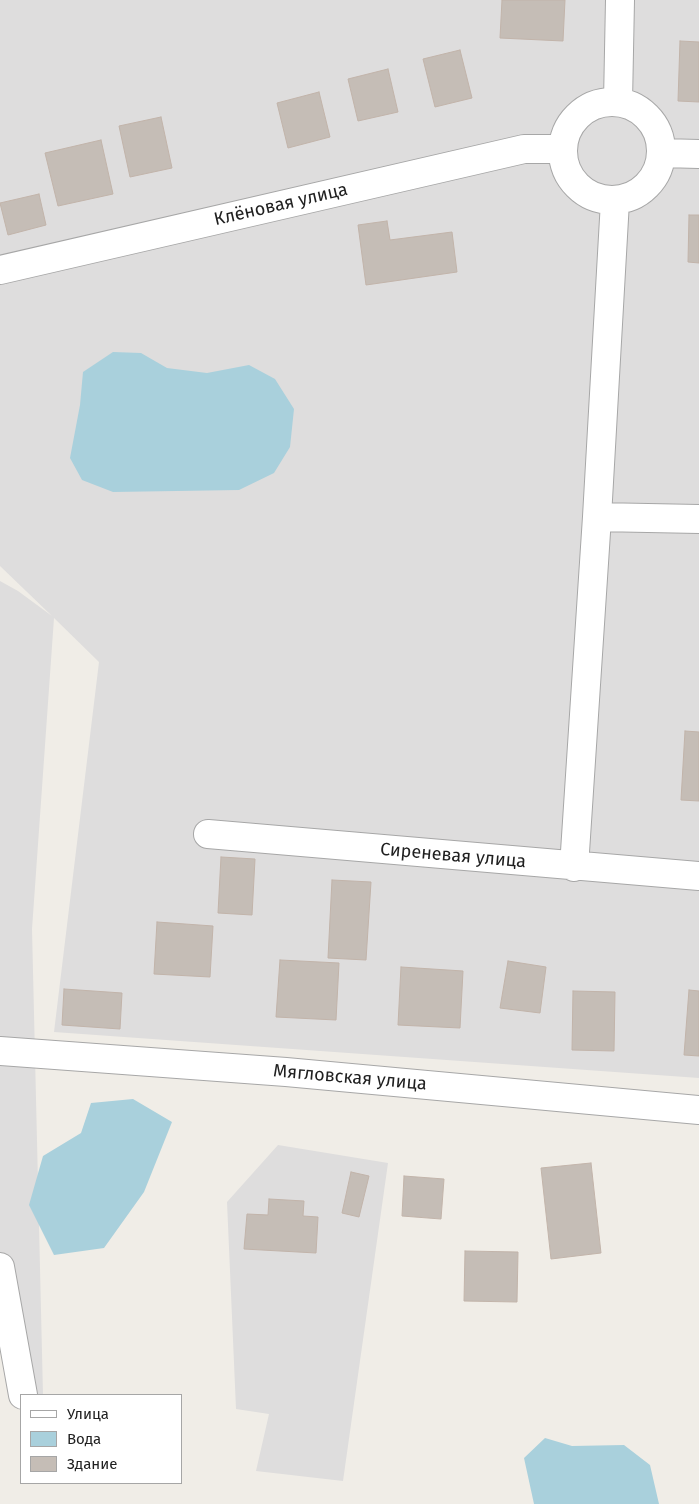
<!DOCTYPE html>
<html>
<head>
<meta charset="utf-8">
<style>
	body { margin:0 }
	#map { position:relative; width:699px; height:1504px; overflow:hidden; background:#f0ede7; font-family:"Fira Sans",sans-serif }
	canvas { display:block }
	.legend { position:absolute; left:20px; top:1394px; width:162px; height:90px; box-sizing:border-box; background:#fff; border:1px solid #a6a6a6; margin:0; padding:6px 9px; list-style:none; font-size:15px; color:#202020 }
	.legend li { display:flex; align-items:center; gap:10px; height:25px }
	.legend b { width:25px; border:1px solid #a6a6a6 }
</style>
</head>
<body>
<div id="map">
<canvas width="699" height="1504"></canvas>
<ul class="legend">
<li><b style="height:6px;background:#fff"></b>Улица</li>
<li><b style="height:14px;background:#a9d0dc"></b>Вода</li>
<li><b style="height:14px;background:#c5bdb6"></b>Здание</li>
</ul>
</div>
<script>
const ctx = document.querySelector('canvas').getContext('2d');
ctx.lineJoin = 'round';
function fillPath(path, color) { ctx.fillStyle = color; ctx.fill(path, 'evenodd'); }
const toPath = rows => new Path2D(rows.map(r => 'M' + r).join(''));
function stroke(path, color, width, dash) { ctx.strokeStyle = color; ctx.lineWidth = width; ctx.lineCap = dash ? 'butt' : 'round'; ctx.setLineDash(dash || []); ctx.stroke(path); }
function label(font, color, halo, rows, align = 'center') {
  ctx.font = font + ' "Fira Sans",sans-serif'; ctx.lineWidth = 4.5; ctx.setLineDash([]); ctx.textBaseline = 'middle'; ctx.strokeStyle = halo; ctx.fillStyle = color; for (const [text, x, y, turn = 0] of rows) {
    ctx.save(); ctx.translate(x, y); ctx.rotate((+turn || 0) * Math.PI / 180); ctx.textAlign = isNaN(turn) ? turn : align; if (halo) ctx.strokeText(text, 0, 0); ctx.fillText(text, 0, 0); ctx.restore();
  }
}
const residential = toPath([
	[0,0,699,0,699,1078,54,1032,99,662,54,618,32,929,43,1395,21,1395,21,1412,0,1303,0,581,18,591,52,616,0,566],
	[278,1145,388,1163,343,1481,256,1471,269,1414,236,1409,227,1202]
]);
const water = toPath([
	[113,352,141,353,167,368,207,373,249,365,275,379,294,409,290,447,274,473,239,490,113,492,82,480,70,458,80,405,83,372],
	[133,1099,172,1122,144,1192,104,1248,54,1255,29,1205,43,1156,81,1133,91,1103],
	[545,1438,572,1446,624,1445,650,1465,659,1504,534,1504,524,1458]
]);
const building = toPath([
	[502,0,565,0,563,41,500,38,502,0],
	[680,41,699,42,699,102,678,101,680,41],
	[460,50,472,98,435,107,423,59,460,50],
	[388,69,398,112,358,121,348,79,388,69],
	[319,92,330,137,288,148,277,103,319,92],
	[161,117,172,168,130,177,119,126,161,117],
	[101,140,113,194,58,206,45,153,101,140],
	[39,194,46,225,8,235,0,203,39,194],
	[689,215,699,215,699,263,688,262,689,215],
	[387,221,390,240,452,232,457,272,366,285,358,225,387,221],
	[685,731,699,732,699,801,681,800,685,731],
	[221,857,255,859,252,915,218,913,221,857],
	[332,880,371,882,366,960,328,958,332,880],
	[157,922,213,926,210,977,154,974,157,922],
	[280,960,339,963,336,1020,276,1017,280,960],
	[508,961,546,967,540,1013,500,1008,508,961],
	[401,967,463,971,460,1028,398,1025,401,967],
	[64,989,122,993,120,1029,62,1025,64,989],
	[689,990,699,991,699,1056,684,1055,689,990],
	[573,991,615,992,614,1051,572,1050,573,991],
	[591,1163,601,1253,551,1259,541,1168,591,1163],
	[351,1172,369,1176,359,1217,342,1213,351,1172],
	[404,1176,444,1179,441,1219,402,1216,404,1176],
	[269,1199,304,1201,303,1216,318,1217,316,1253,244,1249,247,1214,268,1215,269,1199],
	[465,1251,518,1252,517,1302,464,1301,465,1251]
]);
const minor = toPath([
	'563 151a49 49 0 1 1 98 0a49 49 0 1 1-98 0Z',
	[618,102,620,0],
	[662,153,699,154],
	[0,270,524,149,562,149],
	[597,517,699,519],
	[208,834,699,876],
	[574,867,597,517,615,201],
	[0,1051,286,1072,699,1110],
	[0,1267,23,1395]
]);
const streetNames = [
	["Клёновая улица",281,205,-13],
	["Сиреневая улица",453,856,5],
	["Мягловская улица",350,1078,5]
];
fillPath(residential, '#dedddd');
fillPath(water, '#a9d0dc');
fillPath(building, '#c5bdb6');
stroke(building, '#c2b4aa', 1);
stroke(minor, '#a7a7a7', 30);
stroke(minor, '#fff', 28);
label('18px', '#202020', '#fff', streetNames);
</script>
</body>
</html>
